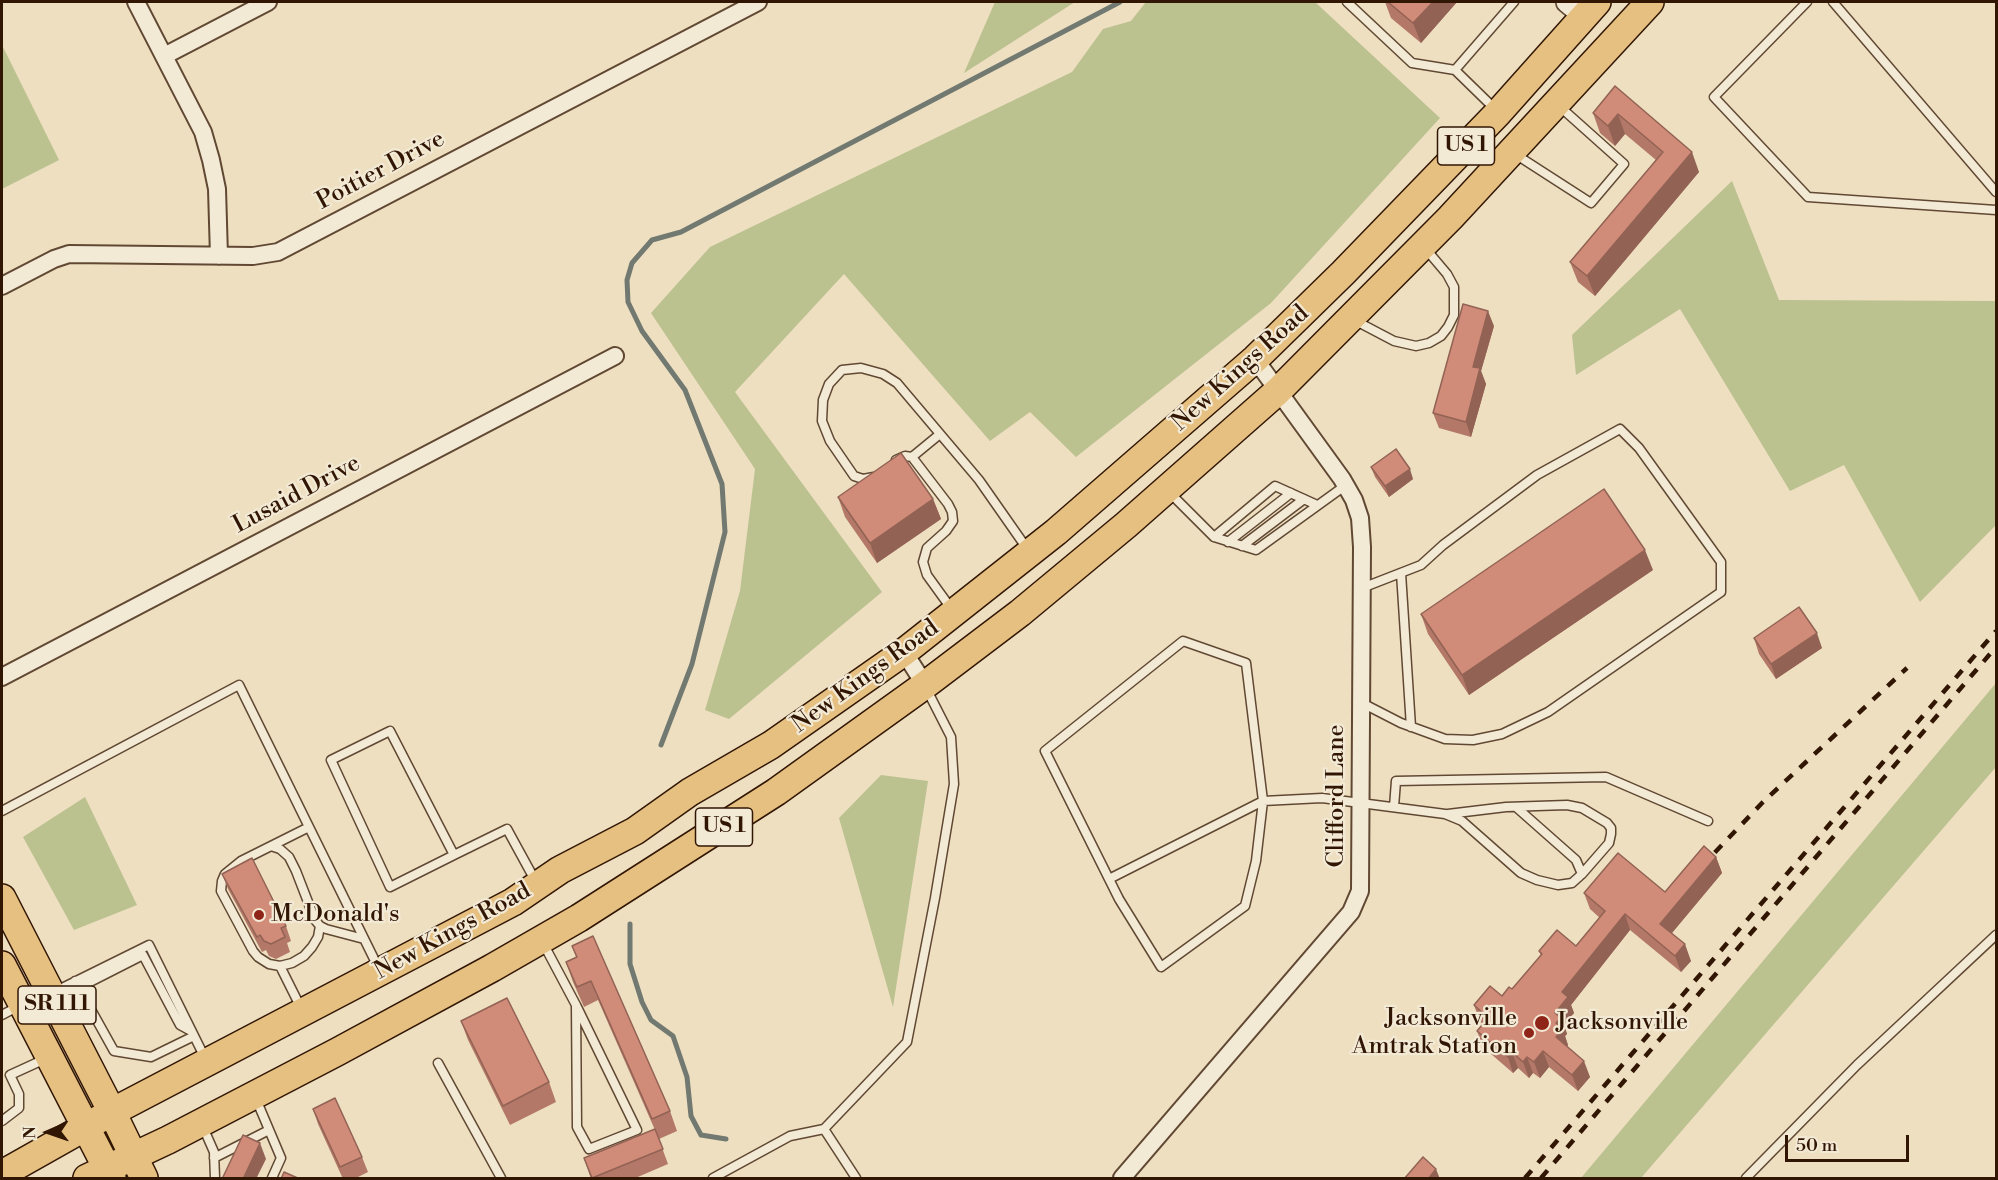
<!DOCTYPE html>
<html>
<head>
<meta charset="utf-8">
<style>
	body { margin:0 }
	#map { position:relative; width:1998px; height:1180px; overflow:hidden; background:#eddfc0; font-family:"Libre Bodoni",serif }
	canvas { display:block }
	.frame { position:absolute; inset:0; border:3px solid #321604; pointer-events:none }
	.north { position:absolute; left:18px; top:1102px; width:60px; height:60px; -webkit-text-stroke:4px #f3ead6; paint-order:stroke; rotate:268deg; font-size:16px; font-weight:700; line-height:24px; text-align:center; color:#321604 }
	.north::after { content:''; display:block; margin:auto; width:21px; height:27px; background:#321604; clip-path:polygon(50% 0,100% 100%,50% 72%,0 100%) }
	.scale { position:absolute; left:1785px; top:1135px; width:124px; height:27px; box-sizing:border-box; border:3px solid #321604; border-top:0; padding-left:8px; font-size:18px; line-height:21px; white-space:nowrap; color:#321604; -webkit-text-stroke:4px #f3ead6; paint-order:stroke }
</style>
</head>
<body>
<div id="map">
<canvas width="1998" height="1180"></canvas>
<div class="frame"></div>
<div class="north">N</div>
<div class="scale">50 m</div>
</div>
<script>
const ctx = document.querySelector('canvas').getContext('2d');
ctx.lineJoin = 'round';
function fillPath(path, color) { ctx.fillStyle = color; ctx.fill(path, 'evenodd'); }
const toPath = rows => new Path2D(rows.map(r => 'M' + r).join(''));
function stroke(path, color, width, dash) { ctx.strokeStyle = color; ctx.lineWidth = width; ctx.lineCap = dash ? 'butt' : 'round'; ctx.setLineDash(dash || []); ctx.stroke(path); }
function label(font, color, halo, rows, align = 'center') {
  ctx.font = font + ' "Libre Bodoni",serif'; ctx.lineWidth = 4.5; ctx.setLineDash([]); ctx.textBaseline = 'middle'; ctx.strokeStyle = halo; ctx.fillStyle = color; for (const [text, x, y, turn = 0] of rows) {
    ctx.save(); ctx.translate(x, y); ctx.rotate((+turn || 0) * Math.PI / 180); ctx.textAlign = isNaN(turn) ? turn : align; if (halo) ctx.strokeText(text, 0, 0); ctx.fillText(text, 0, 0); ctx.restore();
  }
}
const green = toPath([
	[995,2,1075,2,964,73],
	[1146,2,1315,2,1440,118,1271,303,1076,457,1030,412,990,441,844,274,735,392,882,592,729,719,705,710,740,591,755,469,651,313,710,247,1072,72,1103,29,1131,21],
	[2,45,59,160,2,189],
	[1732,181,1779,300,1996,301,1996,525,1920,602,1844,465,1790,491,1680,309,1576,375,1572,335],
	[1996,683,1996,767,1641,1178,1581,1178],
	[881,775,928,781,893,1007,839,818],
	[85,797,137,905,74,930,23,837]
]);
const stream = toPath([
	[661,745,692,664,725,532,722,484,685,390,642,331,628,302,627,280,632,263,652,240,681,232,1120,2],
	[630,924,630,964,642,1002,651,1020,673,1036,687,1077,691,1116,701,1135,726,1139]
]);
const service = toPath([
	[1347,2,1412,63,1455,70],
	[1807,2,1714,97,1808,197,1996,210],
	[1833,2,1996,192],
	[1496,110,1455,70,1514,2],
	[1515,154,1591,203,1624,164,1558,105],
	[1354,320,1394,341,1416,346,1429,343,1441,336,1448,327,1454,315,1454,287,1447,274,1425,248],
	[912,457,940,434],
	[896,460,905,456,912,457,948,504,952,512,953,521,946,531,927,548,923,562,927,575,953,611],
	[874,477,863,479,854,476,830,441,822,421,823,400,829,384,842,370,861,368,883,374,897,383,979,480,1028,550],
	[1169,492,1214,537,1256,550,1346,485],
	[1214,537,1275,486,1317,505],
	[1228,542,1291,493],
	[1242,546,1304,499],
	[1401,573,1411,727],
	[1362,703,1401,723,1445,739,1473,740,1502,734,1548,712,1721,592,1721,562,1639,448,1620,429,1537,475,1443,545,1421,565,1362,588],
	[1394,807,1396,781,1606,777,1708,821],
	[2,811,239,685,379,969],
	[1448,814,1506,807,1567,805,1582,808,1607,823,1611,828,1611,834,1609,843,1582,874],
	[309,827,241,861,225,874,222,881,221,891,253,951,258,957,269,964,280,966,292,963,304,956,312,947,318,937,320,926],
	[271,846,280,849,289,857,296,871,315,920,320,926,326,929,364,939],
	[454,855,390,887,331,760,390,731,454,855,507,829,536,882],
	[1109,879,1263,801,1246,663,1183,641,1045,751,1119,899,1161,967,1245,906,1256,861,1263,801,1322,798,1445,814,1462,821,1521,873,1537,880,1558,885,1572,883,1582,874,1576,860,1516,807],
	[543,943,576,1005,637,1130,589,1149,577,1127,576,1005],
	[280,966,301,1008],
	[75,981,114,1051,151,1057,194,1036],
	[78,981,86,984,143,955,180,1025,191,1031],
	[54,992,149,945,206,1060],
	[2,1015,19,1006],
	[438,1063,501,1178],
	[256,1099,281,1158,272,1178],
	[2,1121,19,1108,19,1094,10,1075,45,1059],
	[203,1127,214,1152,215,1178],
	[824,1129,856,1178],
	[214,1158,269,1130],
	[713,1178,790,1136,824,1129,907,1042,935,898,954,784,951,737,926,688],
	[1746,1178,1857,1065,1996,935]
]);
const minor = toPath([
	[136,2,203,132,211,160,217,189,219,256],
	[164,56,268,2],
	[2,286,54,259,69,254,253,256,278,252,758,2],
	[904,652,925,685],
	[2,677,615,356],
	[1122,1178,1351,912,1360,891,1362,547,1360,518,1354,500,1342,479,1255,359]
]);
const tertiary = toPath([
	[1567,2,1584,16]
]);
const primary = toPath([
	[2,898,112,1112,144,1178],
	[2,965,112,1178]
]);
const trunk = toPath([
	[2,1174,112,1112,513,902,560,870,635,831,690,792,771,745,904,652,1056,532,1255,359,1343,273,1498,113,1597,2],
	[87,1178,168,1140,337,1052,492,968,579,918,776,792,925,685,1020,613,1126,525,1278,391,1450,218,1650,2]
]);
const rail = toPath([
	[1701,867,1763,802,1907,668],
	[1525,1178,1996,631],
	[1541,1178,1996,647]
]);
const wall = toPath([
	[1385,2,1457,2,1421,43,1391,18],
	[1615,86,1699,172,1595,296,1578,282,1570,262,1656,160,1625,134,1615,146,1600,133,1593,113],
	[1494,326,1481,371,1486,384,1471,437,1439,428,1433,413],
	[1371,467,1413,479,1389,497,1375,477],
	[838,497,933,499,941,519,877,563,845,517],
	[1653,570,1469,695,1428,634,1421,614],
	[1754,638,1822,648,1776,679,1759,654],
	[1716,857,1722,873,1672,933,1691,961,1681,972,1630,930,1571,1005,1574,1013,1564,1025,1567,1034,1565,1036,1568,1045,1567,1046,1590,1077,1578,1091,1549,1067,1540,1078,1533,1073,1529,1078,1518,1068,1513,1073,1483,1047,1477,1031,1483,1024,1480,1022,1474,1005,1502,996,1512,989,1541,956,1539,951,1576,946,1600,918,1590,909,1584,893,1665,892],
	[222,874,286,926,291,941,287,943,290,952,276,959,269,956,266,950,262,952,228,889],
	[572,946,670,1111,677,1131,659,1139,657,1134,668,1164,633,1179,591,1179,584,1158,655,1130,598,1000,584,1007,573,982,566,962,576,957],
	[461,1021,549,1082,556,1102,510,1125,468,1040],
	[313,1109,362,1157,368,1172,354,1179,343,1179,318,1124]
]);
const shadedWall = toPath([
	[1433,2,1457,2,1421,43,1413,23],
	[1618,114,1625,134,1615,146,1608,126],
	[1692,152,1699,172,1595,296,1587,276],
	[1488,311,1494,326,1481,371,1486,384,1471,437,1466,422,1473,367],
	[1410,469,1413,479,1389,497,1385,486],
	[933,499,941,519,877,563,870,543],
	[1645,550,1653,570,1469,695,1462,675],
	[1817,633,1822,648,1776,679,1771,664],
	[1716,857,1722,873,1666,940,1660,924],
	[1625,914,1630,930,1571,1005,1574,1013,1564,1025,1567,1034,1565,1036,1568,1045,1562,1053,1556,1037,1555,1013,1562,992],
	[1685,944,1691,961,1681,972,1675,956],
	[1543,1051,1549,1067,1540,1078,1534,1062],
	[1512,1052,1518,1068,1513,1073,1508,1057],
	[1527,1057,1533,1073,1529,1078,1523,1062],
	[1584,1061,1590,1077,1578,1091,1572,1075],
	[260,1143,266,1159,256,1179,243,1179],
	[1436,1169,1440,1179,1428,1179]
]);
const building = toPath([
	[1388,2,1433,2,1413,23,1388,2],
	[1615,86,1692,152,1587,276,1570,262,1663,152,1618,114,1608,126,1593,113,1615,86],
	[1463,304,1488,311,1473,367,1480,368,1466,422,1433,413,1463,304],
	[1396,449,1410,469,1385,486,1371,467,1396,449],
	[901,453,933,499,870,543,838,497,901,453],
	[1604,489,1645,550,1462,675,1421,614,1604,489],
	[1799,607,1817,633,1771,664,1754,638,1799,607],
	[1704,846,1716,857,1660,924,1685,944,1675,956,1625,914,1562,992,1568,997,1555,1013,1561,1018,1556,1023,1563,1029,1556,1037,1584,1061,1572,1075,1543,1051,1534,1062,1527,1057,1523,1062,1512,1052,1508,1057,1477,1031,1488,1018,1474,1005,1490,986,1502,996,1509,987,1512,989,1542,954,1539,951,1557,930,1576,946,1605,911,1584,893,1618,853,1665,892,1704,846],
	[252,858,286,926,281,928,285,937,271,944,264,941,260,935,257,937,222,874,252,858],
	[593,936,670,1111,652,1119,591,981,577,987,566,962,577,957,572,946,593,936],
	[507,998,549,1082,503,1106,461,1021,507,998],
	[335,1098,362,1157,340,1167,313,1109,335,1098],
	[655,1129,663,1149,592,1178,584,1158,655,1129],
	[243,1135,260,1143,243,1179,222,1179,243,1135],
	[1423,1157,1436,1169,1428,1179,1404,1179,1423,1157],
	[284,1172,300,1179,281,1179,284,1172]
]);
const markers = [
	[259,915,6,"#8f2418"],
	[1542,1023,8,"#8f2418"],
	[1529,1033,6,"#8f2418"]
];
const shields = [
	[1466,146,57],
	[724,827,57],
	[57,1005,78]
];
const shieldNames = [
	["US 1",1466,146],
	["US 1",724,827],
	["SR 111",57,1005]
];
const streetNames = [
	["Poitier Drive",381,171,-28],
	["New Kings Road",1241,369,-42],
	["Lusaid Drive",297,495,-28],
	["New Kings Road",866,677,-36],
	["Clifford Lane",1337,796,-90],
	["New Kings Road",453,932,-29]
];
const poiNames = [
	["McDonald's",271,915],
	["Jacksonville",1517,1019,"right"],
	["Amtrak Station",1517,1047,"right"],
	["Jacksonville",1556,1023]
];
fillPath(green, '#bcc190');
stroke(stream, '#717971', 5);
stroke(service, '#614833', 11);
stroke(minor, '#614833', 20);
stroke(tertiary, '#614833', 24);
stroke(primary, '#321604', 30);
stroke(trunk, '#321604', 30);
stroke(service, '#f3ead6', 8);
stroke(minor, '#f3ead6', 16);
stroke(tertiary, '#f3ead6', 21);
stroke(primary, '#e6c080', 27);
stroke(trunk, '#e6c080', 27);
stroke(rail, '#321604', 4.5, [10, 10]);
fillPath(wall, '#b37867');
fillPath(shadedWall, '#926254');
fillPath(building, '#d08c78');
stroke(building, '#926254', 1.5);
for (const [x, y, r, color] of markers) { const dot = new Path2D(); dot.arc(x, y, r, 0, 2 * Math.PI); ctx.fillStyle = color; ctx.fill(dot); stroke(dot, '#f3ead6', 2); }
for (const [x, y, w] of shields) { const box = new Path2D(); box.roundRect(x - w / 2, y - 19, w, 38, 4.5); ctx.fillStyle = '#f3ead6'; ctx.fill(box); stroke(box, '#321604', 1.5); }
label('bold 22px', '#321604', null, shieldNames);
label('24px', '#321604', '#f3ead6', streetNames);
label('24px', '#321604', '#f3ead6', poiNames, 'left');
</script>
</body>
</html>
